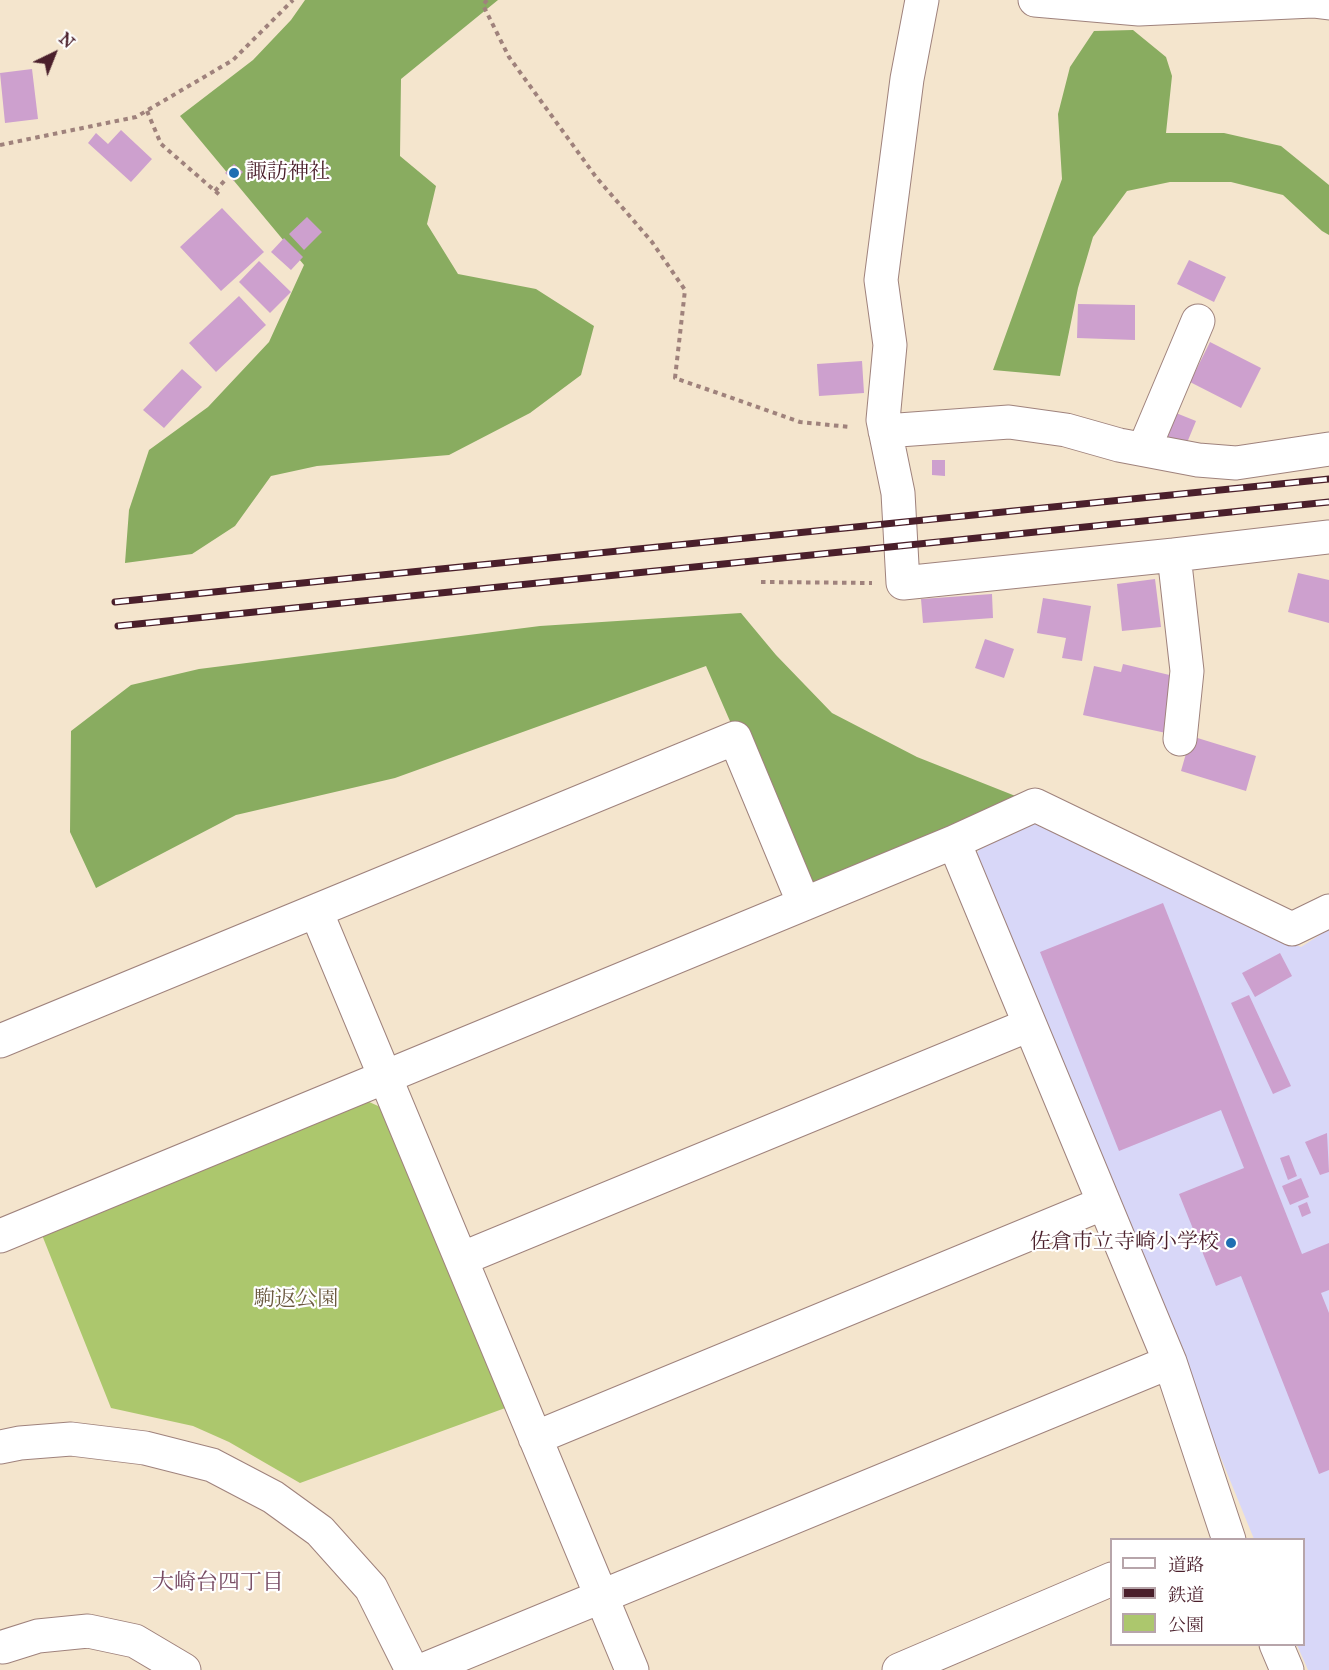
<!DOCTYPE html>
<html>
<head>
<meta charset="utf-8">
<style>
	body { margin:0 }
	#map { position:relative; width:1329px; height:1670px; overflow:hidden; background:#f4e5cd; font-family:"IM FELL Great Primer","Noto Serif JP",serif }
	canvas { display:block }
	.legend { position:absolute; left:1110px; top:1538px; width:195px; height:108px; box-sizing:border-box; background:#fff; border:2px solid #b7a5aa; margin:0; padding:8px 10px; list-style:none; font-size:18px; color:#4a1f2b }
	.legend li { display:flex; align-items:center; gap:12px; height:30px }
	.legend b { width:30px; border:2px solid #b7a5aa }
	.north { position:absolute; left:24px; top:24px; width:60px; height:60px; -webkit-text-stroke:4px #fff; paint-order:stroke; rotate:43deg; font-size:16px; font-weight:700; line-height:24px; text-align:center; color:#4a1f2b }
	.north::after { content:''; display:block; margin:auto; width:21px; height:27px; background:#4a1f2b; clip-path:polygon(50% 0,100% 100%,50% 72%,0 100%) }
</style>
</head>
<body>
<div id="map">
<canvas width="1329" height="1670"></canvas>
<ul class="legend">
<li><b style="height:8px;background:#fff"></b>道路</li>
<li><b style="height:8px;background:#4a1f2b"></b>鉄道</li>
<li><b style="height:16px;background:#acc76d"></b>公園</li>
</ul>
<div class="north">N</div>
</div>
<script>
const ctx = document.querySelector('canvas').getContext('2d');
ctx.lineJoin = 'round';
function fillPath(path, color) { ctx.fillStyle = color; ctx.fill(path, 'evenodd'); }
const toPath = rows => new Path2D(rows.map(r => 'M' + r).join(''));
function stroke(path, color, width, dash) { ctx.strokeStyle = color; ctx.lineWidth = width; ctx.lineCap = dash ? 'butt' : 'round'; ctx.setLineDash(dash || []); ctx.stroke(path); }
function label(font, color, halo, rows, align = 'center') {
  ctx.font = font + ' "IM FELL Great Primer","Noto Serif JP",serif'; ctx.lineWidth = 4.5; ctx.setLineDash([]); ctx.textBaseline = 'middle'; ctx.strokeStyle = halo; ctx.fillStyle = color; for (const [text, x, y, turn = 0] of rows) {
    ctx.save(); ctx.translate(x, y); ctx.rotate((+turn || 0) * Math.PI / 180); ctx.textAlign = isNaN(turn) ? turn : align; if (halo) ctx.strokeText(text, 0, 0); ctx.fillText(text, 0, 0); ctx.restore();
  }
}
const built = toPath([
	[1042,821,1301,947,1329,929,1329,1670,1308,1670,1297,1645,1304,1644,1304,1540,1254,1539,975,855,990,836,1024,822]
]);
const green = toPath([
	[367,1101,387,1110,508,1407,300,1483,229,1442,193,1426,111,1408,42,1235]
]);
const forest = toPath([
	[305,0,498,0,401,79,400,156,436,186,427,224,458,274,536,289,594,326,581,375,530,413,449,455,317,466,271,476,235,526,192,554,125,563,129,510,149,450,208,407,269,342,304,265,180,116,253,60,291,20],
	[1133,30,1166,57,1172,76,1166,133,1224,133,1281,146,1329,185,1329,235,1322,231,1283,195,1231,182,1170,182,1127,191,1093,237,1078,288,1060,376,993,370,1062,179,1058,114,1070,67,1094,31],
	[741,613,776,655,832,713,917,757,1023,799,803,889,706,666,395,778,236,815,96,888,70,832,71,731,131,685,199,669,540,626]
]);
const building = toPath([
	[32,69,38,119,5,123,0,73],
	[121,130,152,159,131,182,88,143,96,133,108,144],
	[234,164,243,172,234,181,225,173],
	[222,208,264,252,221,291,180,247],
	[307,217,322,232,304,250,289,234],
	[284,238,303,257,291,270,271,252],
	[1189,260,1226,277,1214,302,1177,284],
	[259,261,291,292,270,313,239,282],
	[239,296,266,325,216,372,189,343],
	[1078,304,1135,305,1135,340,1077,338],
	[1210,342,1261,368,1241,408,1190,382],
	[862,361,864,393,819,396,817,364],
	[182,369,202,387,164,428,143,410],
	[1171,411,1196,421,1184,450,1159,439],
	[932,460,945,460,945,476,932,475],
	[1298,573,1329,580,1329,623,1288,612],
	[1155,579,1161,627,1122,631,1117,584],
	[992,594,993,618,923,623,921,599],
	[1043,598,1091,606,1082,661,1062,658,1066,638,1037,633],
	[985,639,1014,649,1004,678,975,668],
	[1123,664,1178,677,1166,733,1083,715,1094,666,1121,672],
	[1191,736,1256,756,1246,791,1181,771],
	[1163,903,1302,1254,1329,1243,1329,1290,1321,1293,1329,1313,1329,1470,1319,1474,1241,1276,1216,1286,1179,1194,1244,1168,1221,1110,1119,1151,1040,952],
	[1280,953,1292,976,1255,997,1242,973],
	[1249,995,1291,1086,1273,1094,1231,1003],
	[1327,1133,1329,1172,1320,1175,1305,1142],
	[1289,1155,1297,1176,1288,1180,1280,1158],
	[1301,1178,1309,1197,1290,1205,1282,1186],
	[1307,1202,1311,1213,1302,1217,1298,1206]
]);
const path = toPath([
	[487,0,483,5,509,57,596,177,652,242,685,290,675,378,800,422,850,427],
	[147,111,161,144,222,197],
	[0,145,136,117,233,60,293,0],
	[215,191,226,179],
	[761,582,872,583]
]);
const minor = toPath([
	[922,0,907,79,881,280,890,345,883,420,898,493,903,583,1174,555,1329,537],
	[1035,0,1139,9,1313,1,1329,3],
	[885,431,1009,422,1066,430,1119,445,1198,460,1236,463,1329,449],
	[1144,449,1198,321],
	[1174,555,1187,671,1180,739],
	[954,842,1170,1362,1229,1540],
	[316,911,632,1670],
	[0,1041,735,738,804,904],
	[0,1236,954,842,1035,805,1292,929,1329,911],
	[461,1259,1029,1025],
	[535,1438,1104,1203],
	[0,1447,20,1443,71,1439,145,1448,212,1465,273,1497,320,1531,371,1588,412,1670],
	[1276,1644,1287,1670],
	[3,1647,38,1636,88,1631,135,1641,184,1670],
	[423,1670,1170,1362],
	[899,1670,1112,1579]
]);
const rail = toPath([
	[115,602,1329,479],
	[118,626,1329,502]
]);
const markers = [
	[234,173,6,"#1f6fb2"],
	[1231,1243,6,"#1f6fb2"]
];
const poiNames = [
	["諏訪神社",246,173],
	["佐倉市立寺崎小学校",1219,1243,"right"]
];
const parkNames = [
	["駒返公園",296,1300]
];
const neighbourhoodNames = [
	["大崎台四丁目",218,1584]
];
fillPath(built, '#d8d7f8');
fillPath(green, '#acc76d');
fillPath(forest, '#89ac60');
fillPath(building, '#cda0ce');
stroke(minor, '#9f827c', 35);
stroke(path, '#9f827c', 4, [4.5, 4.5]);
stroke(minor, '#fff', 33);
stroke(rail, '#4a1f2b', 7);
stroke(rail, '#fff', 4.5, [14]);
for (const [x, y, r, color] of markers) { const dot = new Path2D(); dot.arc(x, y, r, 0, 2 * Math.PI); ctx.fillStyle = color; ctx.fill(dot); stroke(dot, '#fff', 2); }
label('21px', '#4a1f2b', '#fff', poiNames, 'left');
label('21px', '#6c5a42', '#fff', parkNames);
label('22px', '#784c64', '#fff', neighbourhoodNames);
</script>
</body>
</html>
